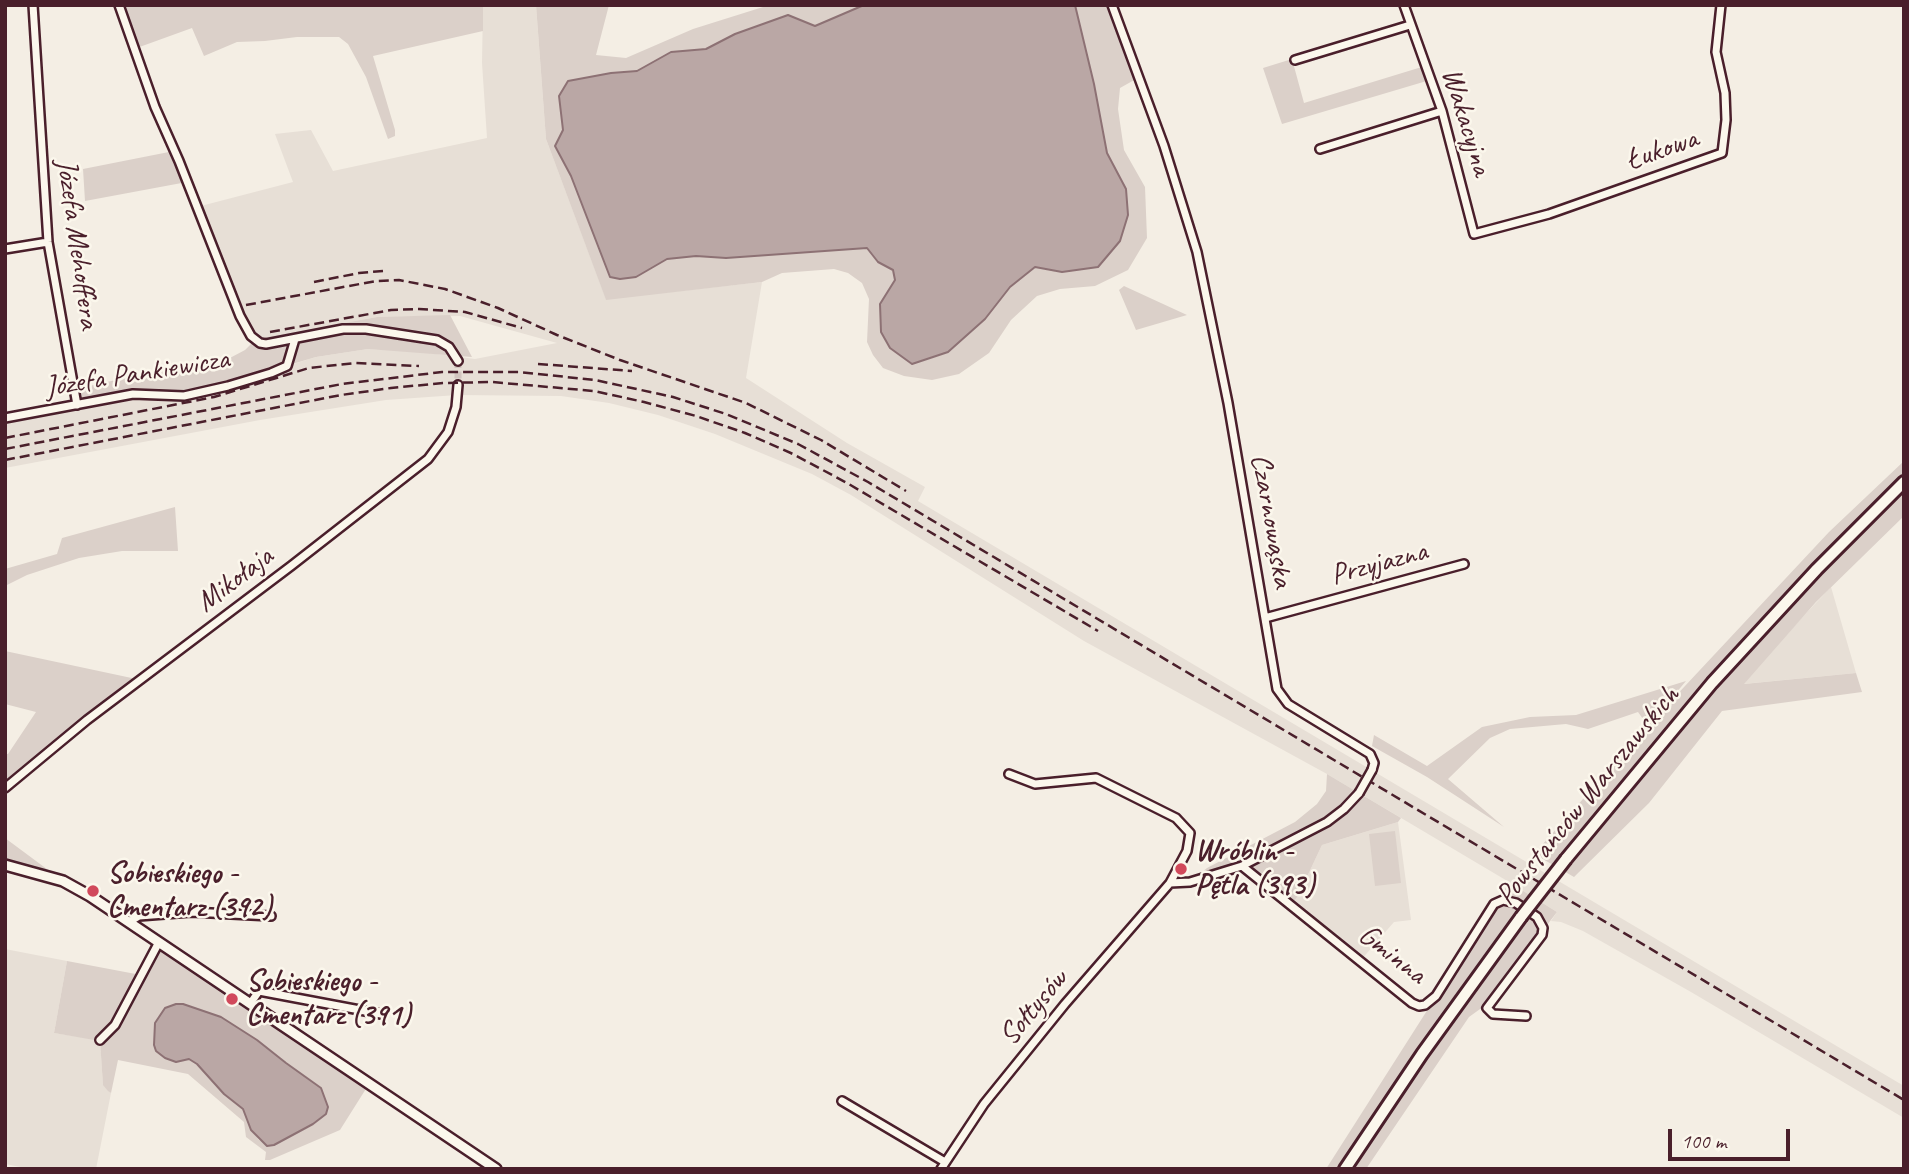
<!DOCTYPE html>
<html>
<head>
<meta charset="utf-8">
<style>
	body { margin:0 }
	#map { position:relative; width:1909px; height:1174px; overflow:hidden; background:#f4eee4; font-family:Caveat,sans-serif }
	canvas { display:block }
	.frame { position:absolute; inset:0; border:7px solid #4a1f2b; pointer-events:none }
	.scale { position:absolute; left:1668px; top:1129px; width:122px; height:32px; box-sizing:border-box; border:4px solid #4a1f2b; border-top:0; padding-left:9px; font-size:21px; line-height:24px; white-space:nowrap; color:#4a1f2b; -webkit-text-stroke:5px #fbf7ec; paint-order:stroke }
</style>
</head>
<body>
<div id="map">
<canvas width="1909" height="1174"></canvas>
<div class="frame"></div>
<div class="scale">100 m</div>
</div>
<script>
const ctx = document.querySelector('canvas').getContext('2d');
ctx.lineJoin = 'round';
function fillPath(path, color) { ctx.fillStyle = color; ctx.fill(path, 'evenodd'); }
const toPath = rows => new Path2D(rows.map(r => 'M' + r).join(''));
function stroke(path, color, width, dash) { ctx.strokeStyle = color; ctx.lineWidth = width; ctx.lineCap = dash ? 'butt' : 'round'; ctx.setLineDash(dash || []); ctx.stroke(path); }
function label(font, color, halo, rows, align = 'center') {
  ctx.font = font + ' Caveat,sans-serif'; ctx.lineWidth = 5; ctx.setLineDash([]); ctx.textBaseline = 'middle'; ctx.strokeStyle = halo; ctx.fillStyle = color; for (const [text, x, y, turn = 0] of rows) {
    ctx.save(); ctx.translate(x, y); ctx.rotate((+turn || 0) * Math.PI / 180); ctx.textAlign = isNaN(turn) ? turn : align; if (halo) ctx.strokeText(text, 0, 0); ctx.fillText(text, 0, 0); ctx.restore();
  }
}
const built = toPath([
	[483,5,536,5,546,139,606,299,762,282,746,378,847,443,925,487,918,501,1904,1086,1904,1118,1691,992,1583,931,1561,922,1551,921,1557,912,1509,882,1327,774,1084,641,851,495,812,474,715,434,658,415,609,403,561,396,457,395,386,400,260,420,5,468,5,418,287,366,316,357,368,349,414,351,475,359,557,343,460,316,377,317,256,339,251,336,197,207,293,182,275,134,311,130,333,171,487,138,482,63],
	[1831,587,1856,673,1743,684,1758,664],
	[1398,822,1411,920,1394,922,1361,960,1291,905,1298,896,1322,845],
	[5,949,67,961,54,1033,100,1040,103,1084,111,1093,96,1169,31,1169,5,1164]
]);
const green = toPath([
	[119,5,483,5,483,31,373,56,395,130,395,136,388,139,366,77,348,44,339,37,297,37,265,41,237,42,204,56,192,28,134,49],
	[536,5,609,5,596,55,626,58,693,29,763,7,864,5,815,26,788,15,735,34,706,49,671,52,637,71,611,73,559,96,563,130,555,147,571,176,636,277,667,259,696,256,726,258,867,248,878,262,893,270,895,280,880,304,985,319,1010,287,1036,267,1062,272,1098,267,1120,241,1128,215,1126,189,1107,153,1094,84,1075,5,1107,5,1136,79,1120,88,1118,109,1124,150,1145,187,1147,238,1128,270,1095,286,1060,289,1037,296,1011,320,989,353,959,374,932,380,904,376,883,368,873,355,867,342,869,299,862,283,848,273,834,269,782,273,762,282,606,300,546,139],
	[1292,59,1304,103,1425,66,1430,80,1282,124,1263,68],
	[174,151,187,182,85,201,83,169],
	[1124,286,1187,315,1136,330,1119,290],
	[450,315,472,357,368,349,316,357,184,396,133,394,77,405,76,389,129,377,228,359,245,350,256,339,377,317],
	[1904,461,1904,516,1816,602,1744,684,1856,673,1862,692,1722,711,1649,803,1574,877,1534,854,1648,726,1638,712,1588,729,1566,724,1510,729,1490,738,1448,779,1504,827,1427,777,1372,746,1374,735,1427,766,1482,727,1530,717,1576,715,1686,681,1656,717,1829,532],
	[175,507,178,551,122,551,79,558,27,575,5,586,5,569,57,554,62,538],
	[5,651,141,680,5,788,5,754,8,754,36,712,5,704],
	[1327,774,1401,818,1398,822,1322,845,1298,896,1291,905,1242,866,1190,882,1207,868,1295,822,1317,804,1326,791],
	[1395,831,1401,883,1375,886,1369,834],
	[5,838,63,881,5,865],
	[1509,882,1557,912,1487,1004,1469,1017,1366,1169,1326,1169],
	[159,942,369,1084,340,1130,270,1160,265,1160,266,1152,246,1137,244,1122,188,1074,118,1060,111,1093,108,1091,103,1085,100,1041,54,1033,67,961,141,975],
	[221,1017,257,1040,286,1063,321,1087,326,1114,313,1125,274,1145,259,1140,251,1130,243,1109,224,1094,197,1064,189,1059,183,1059,156,1051,154,1045,155,1023]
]);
const water = toPath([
	[864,5,1075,5,1094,84,1107,153,1126,189,1128,215,1120,241,1098,267,1062,272,1035,267,1010,287,985,319,948,352,912,364,890,348,881,332,880,304,895,280,893,270,878,262,867,248,726,258,696,256,667,259,636,277,620,279,610,277,571,176,555,146,563,130,559,96,568,81,611,73,637,71,671,52,706,49,735,34,788,15,815,26,864,5],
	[176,1004,183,1004,221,1017,257,1040,286,1063,321,1088,328,1107,326,1114,313,1124,274,1145,267,1146,251,1130,243,1109,224,1094,197,1064,189,1059,176,1062,165,1058,156,1051,154,1045,155,1023,165,1008,176,1004]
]);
const minorTunnel = toPath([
	[458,361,458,385]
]);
const minor = toPath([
	[33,5,48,242,77,405],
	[119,5,155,107,179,161,240,316,251,336,260,343,266,344,343,329,366,329,437,340,449,347,458,361],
	[1112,5,1164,146,1197,252,1228,403,1277,689,1288,704,1370,754,1374,763,1372,770],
	[1404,5,1442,111,1474,234,1549,214,1722,153,1726,120,1725,93,1716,52,1721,5],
	[1295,60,1410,25],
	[1320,149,1442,111],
	[5,249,48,242],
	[5,418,133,394,184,396,228,386,271,373,287,366,295,339],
	[1265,618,1464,564],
	[5,788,87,720,291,566,428,459,448,432,456,407,458,385],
	[1242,866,1412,1003,1419,1006,1425,1005,1436,996,1494,904,1503,900,1516,903,1537,917,1543,928,1542,935,1487,1008,1493,1014,1526,1016],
	[1170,883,1190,882,1242,866,1327,822,1344,809,1359,793],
	[129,922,139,916,191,912,271,916],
	[250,1004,259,991,381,1014],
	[100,1040,115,1025,159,942],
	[842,1101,945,1162],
	[941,1169,984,1104,1065,1004,1170,883,1187,851,1190,833,1176,818,1096,778,1035,784,1009,774]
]);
const tertiary = toPath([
	[5,865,63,881,90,896,496,1169]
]);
const primary = toPath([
	[1566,859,1712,683,1817,569,1904,482],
	[1345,1169,1422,1054,1521,917]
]);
const rail = toPath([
	[314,282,359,273,383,271],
	[246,305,376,281,399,280,445,289,498,308,557,335,620,360,746,403,821,440,906,491],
	[270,332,391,310,419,309,465,312,522,328],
	[538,364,632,371],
	[5,438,214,397,309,368,355,363,419,366],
	[5,449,342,384,442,372,519,372,595,380,673,397,726,414,798,444,868,482,1904,1100],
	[5,460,341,395,391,388,443,383,492,382,594,391,644,402,696,416,745,433,793,454,847,483,1098,631]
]);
const minorBridge = toPath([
	[1359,793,1372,770]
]);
const primaryBridge = toPath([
	[1521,917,1566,859]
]);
const markers = [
	[1181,869,7,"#d1495b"],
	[93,891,7,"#d1495b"],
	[232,999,7,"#d1495b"]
];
const streetNames = [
	["Wakacyjna",1466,122,73],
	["Łukowa",1662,150,-19],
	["Józefa Mehoffera",77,244,82],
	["Józefa Pankiewicza",137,374,-9],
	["Czarnowąska",1271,521,80],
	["Przyjazna",1379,564,-15],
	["Mikołaja",235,580,-37],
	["Powstańców Warszawskich",1588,796,-51],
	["Gminna",1392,955,38],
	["Sołtysów",1034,1008,-50]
];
const poiNames = [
	["Wróblin -",1195,852],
	["Pętla (393)",1195,886],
	["Sobieskiego -",107,874],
	["Cmentarz (392)",107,908],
	["Sobieskiego -",246,982],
	["Cmentarz (391)",246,1016]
];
fillPath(built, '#e7dfd6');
fillPath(green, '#dbd0c9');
fillPath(water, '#baa7a5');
stroke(water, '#8d7174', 2);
stroke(minorTunnel, '#d2c5bf', 7, [7, 3.5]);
stroke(minor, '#4a1f2b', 12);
stroke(tertiary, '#4a1f2b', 14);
stroke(primary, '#4a1f2b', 16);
stroke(minor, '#fbf7ec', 7);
stroke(tertiary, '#fbf7ec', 9);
stroke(primary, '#fbf7ec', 10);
stroke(rail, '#4a1f2b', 2.5, [10, 5]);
stroke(minorBridge, '#4a1f2b', 12, []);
stroke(primaryBridge, '#4a1f2b', 16, []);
stroke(minorBridge, '#fbf7ec', 7);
stroke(primaryBridge, '#fbf7ec', 10);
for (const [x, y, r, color] of markers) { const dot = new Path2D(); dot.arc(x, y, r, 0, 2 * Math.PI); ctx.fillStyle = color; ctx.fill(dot); stroke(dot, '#fbf7ec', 2.5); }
label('30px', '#4a1f2b', '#fbf7ec', streetNames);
label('bold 30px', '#4a1f2b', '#fbf7ec', poiNames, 'left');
</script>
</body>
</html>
